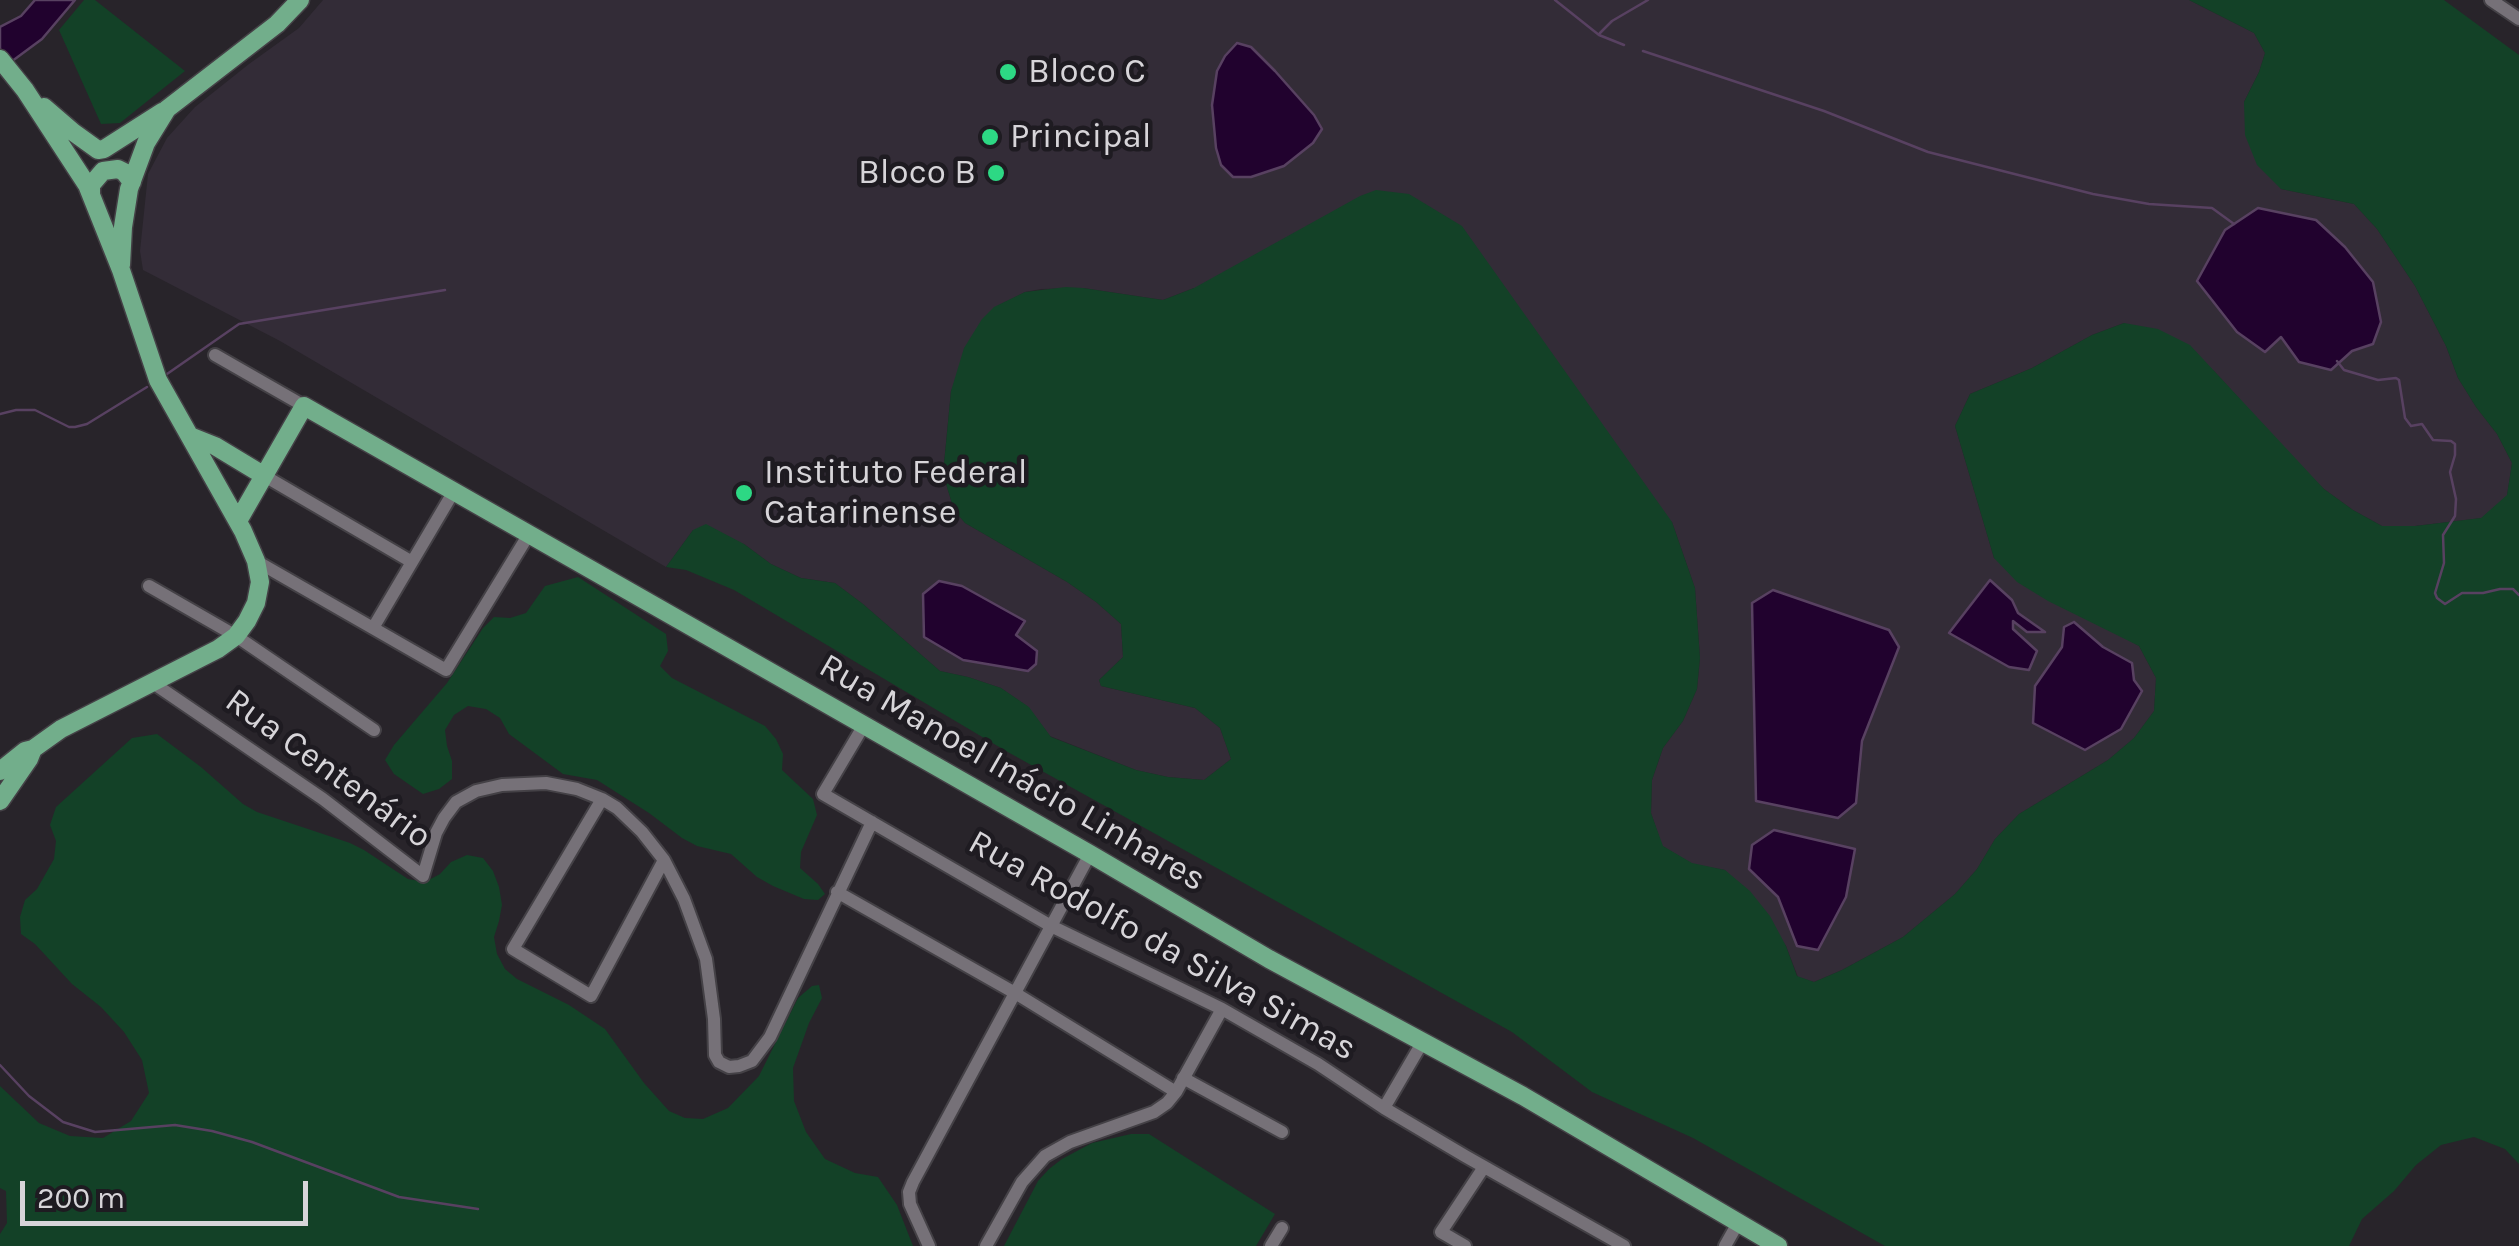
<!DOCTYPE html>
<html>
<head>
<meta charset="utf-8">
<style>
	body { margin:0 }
	#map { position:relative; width:2519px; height:1246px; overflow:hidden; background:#28242a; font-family:Karla,sans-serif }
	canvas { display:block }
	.scale { position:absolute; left:20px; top:1181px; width:288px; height:45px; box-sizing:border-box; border:5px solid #d7d5d9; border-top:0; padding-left:12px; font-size:30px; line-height:35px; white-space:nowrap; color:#d7d5d9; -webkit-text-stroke:8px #1e1b21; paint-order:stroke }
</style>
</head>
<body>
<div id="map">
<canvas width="2519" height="1246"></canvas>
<div class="scale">200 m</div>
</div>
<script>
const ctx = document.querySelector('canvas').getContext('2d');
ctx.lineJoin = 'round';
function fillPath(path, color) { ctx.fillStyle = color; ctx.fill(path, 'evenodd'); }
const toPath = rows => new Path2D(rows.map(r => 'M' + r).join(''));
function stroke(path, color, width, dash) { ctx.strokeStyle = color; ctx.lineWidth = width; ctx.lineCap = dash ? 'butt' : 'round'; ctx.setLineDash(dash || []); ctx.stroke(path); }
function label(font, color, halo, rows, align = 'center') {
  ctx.font = font + ' Karla,sans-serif'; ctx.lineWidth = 9; ctx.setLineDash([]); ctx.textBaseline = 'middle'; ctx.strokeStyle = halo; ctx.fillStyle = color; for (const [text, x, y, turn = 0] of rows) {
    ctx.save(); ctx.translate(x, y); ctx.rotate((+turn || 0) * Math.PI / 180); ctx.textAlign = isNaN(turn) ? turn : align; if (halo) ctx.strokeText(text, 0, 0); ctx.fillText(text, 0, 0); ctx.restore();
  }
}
const built = toPath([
	[323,0,2189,0,2254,33,2265,53,2259,72,2244,102,2281,189,2354,204,2377,229,2415,286,2446,346,2458,378,2476,407,2497,434,2512,463,2507,496,2482,518,2415,526,2382,526,2353,510,2324,489,2299,465,2214,371,2124,323,2092,335,2032,368,1970,394,1955,426,1994,558,2139,646,2156,678,2154,711,2134,738,2108,760,2019,814,1995,839,1977,869,1955,894,1903,937,1842,970,1814,982,1798,977,1786,946,1725,870,1692,864,1662,846,1651,813,1652,780,1663,748,1683,721,1697,689,1700,658,1695,588,1672,522,1194,288,1163,300,1083,288,1041,289,1025,292,994,308,951,391,943,474,954,510,965,523,1067,582,1096,602,1121,624,1123,657,1099,680,1101,686,1195,708,1220,728,1231,759,1204,780,1168,777,1136,770,1050,736,1028,707,1001,688,968,677,940,671,863,604,835,583,801,578,771,564,744,544,693,530,666,567,280,341,143,270,140,251,148,174,167,138,195,107,249,64,299,28]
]);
const green = toPath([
	[84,0,95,0,185,71,120,123,101,124,59,30],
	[2189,0,2444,0,2519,55,2519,1164,2505,1149,2474,1137,2441,1145,2416,1165,2394,1191,2362,1219,2349,1246,1885,1246,1693,1138,1592,1092,1512,1032,1006,751,734,590,686,570,666,567,693,530,706,524,744,544,771,564,801,578,835,583,863,604,940,671,968,677,1001,688,1029,707,1051,737,1136,770,1168,777,1204,780,1231,759,1220,728,1195,708,1101,686,1099,680,1123,657,1121,624,1096,602,1067,582,965,523,954,510,943,474,951,391,964,348,982,319,994,307,1025,292,1066,287,1083,288,1163,300,1194,288,1360,196,1376,190,1409,194,1462,226,1672,522,1695,588,1700,658,1697,689,1683,721,1663,748,1652,780,1651,813,1663,846,1692,863,1725,870,1750,891,1770,916,1786,946,1797,976,1814,982,1842,970,1903,937,1955,894,1977,869,1995,839,2019,814,2108,760,2134,738,2154,711,2156,678,2139,646,2048,601,2017,582,1994,558,1955,426,1970,394,2032,368,2092,335,2124,323,2158,329,2190,345,2324,489,2353,510,2382,526,2415,526,2481,518,2507,495,2512,463,2497,434,2476,407,2458,378,2446,346,2415,286,2377,229,2354,204,2281,189,2257,165,2245,135,2244,102,2259,72,2265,53,2254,33],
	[578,577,666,634,668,651,660,666,672,678,765,726,776,739,783,754,782,770,813,799,817,815,801,852,800,868,818,884,825,894,818,900,804,899,773,886,757,877,731,854,697,846,682,838,649,813,597,780,563,774,509,734,500,718,486,709,468,706,454,715,445,730,447,746,452,761,452,779,439,789,423,794,394,774,385,760,394,745,447,683,483,628,494,617,510,618,526,613,545,586],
	[157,734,201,767,243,804,257,812,350,843,364,850,408,879,425,882,440,874,451,862,467,855,483,858,493,871,499,887,502,905,499,921,494,937,497,954,505,969,517,979,569,1005,605,1029,644,1083,669,1111,685,1118,703,1119,728,1108,759,1076,798,998,812,986,819,985,822,998,809,1023,793,1068,794,1101,806,1132,825,1159,855,1173,878,1177,897,1205,913,1246,0,1246,0,1234,7,1223,6,1191,0,1188,0,1086,39,1123,70,1136,103,1138,131,1121,149,1093,142,1060,124,1032,101,1007,72,984,35,944,21,934,20,917,25,900,37,889,54,859,56,841,50,825,56,807,132,738],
	[1131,1134,1149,1134,1275,1214,1256,1246,1004,1246,1038,1181,1049,1169,1062,1159,1092,1143]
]);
const water = toPath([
	[35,0,75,0,42,39,0,70,0,27,21,16,35,0],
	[1237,43,1251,47,1275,71,1314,115,1322,129,1313,143,1284,166,1251,177,1233,177,1221,165,1216,148,1212,105,1217,71,1225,56,1237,43],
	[2258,208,2316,220,2345,247,2373,282,2381,322,2373,344,2352,351,2331,370,2299,362,2281,337,2265,352,2237,332,2197,281,2225,230,2258,208],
	[1990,580,2012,600,2018,613,2045,632,2027,632,2013,621,2013,629,2037,651,2029,670,2009,667,1949,633,1990,580],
	[939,581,962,586,1025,621,1016,635,1037,651,1036,664,1028,671,963,660,924,637,923,594,939,581],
	[1773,590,1889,630,1899,647,1862,741,1856,803,1838,818,1756,801,1752,603,1773,590],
	[2074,622,2103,647,2132,663,2134,680,2142,691,2121,729,2085,750,2033,723,2035,686,2062,647,2064,627,2074,622],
	[1774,830,1855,849,1846,897,1818,950,1797,946,1778,897,1749,869,1752,845,1774,830]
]);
const stream = toPath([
	[1555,0,1599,35,1624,45],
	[1600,33,1612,21,1648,0],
	[1643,51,1824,111,1928,152,2093,194,2149,204,2212,208,2234,224],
	[2337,361,2344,370,2378,380,2396,378,2399,380,2405,418,2411,426,2422,424,2433,440,2451,441,2455,444,2455,455,2450,472,2456,499,2455,516,2443,535,2444,563,2435,593,2437,598,2445,604,2462,593,2483,593,2500,589,2513,589,2519,595],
	[167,374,239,324,445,290],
	[0,414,16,410,35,410,69,427,75,427,87,424,147,387],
	[0,1065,29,1096,63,1122,95,1132,175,1125,212,1131,252,1142,399,1197,478,1209]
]);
const minor = toPath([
	[2491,0,2519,19],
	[215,355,304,406],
	[263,475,412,562],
	[256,561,446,670,529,534],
	[149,586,236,636,374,730],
	[373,628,454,491],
	[153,683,323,799,423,876,436,833,444,818,456,802,476,791,502,785,546,783,577,789,602,799,617,808,642,832,664,860,684,899,706,959,714,1019,715,1055,719,1062,729,1067,739,1066,752,1061,770,1037,872,822],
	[864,725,823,794,1051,926,1222,1009,1318,1064,1384,1108,1465,1156,1624,1246],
	[602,799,513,949,591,996,664,860],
	[837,892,1015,993,1176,1092],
	[1183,1078,1282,1132],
	[1384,1108,1422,1043],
	[929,1246,910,1204,909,1192,913,1182,1090,854],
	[986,1246,1022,1182,1045,1156,1070,1142,1154,1112,1167,1103,1176,1092,1222,1009],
	[1271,1246,1282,1228],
	[1465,1246,1441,1232,1484,1167],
	[1725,1246,1738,1223]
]);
const major = toPath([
	[0,59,25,90,87,185,121,270,158,380,243,531,256,561,260,582,256,603,247,621,236,636,218,649,61,729,33,749,25,751,0,771],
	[44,107,73,132,98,150,104,149,162,112],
	[91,194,91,185,103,171,118,169,124,172,132,182],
	[121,265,123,227,129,189,146,143,167,109,277,24,300,0],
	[190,436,215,446,263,475],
	[238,521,304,406,1090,854,1269,959,1523,1096,1778,1246],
	[0,801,29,759,33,749]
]);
const markers = [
	[1008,72,10,"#2dd884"],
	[990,137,10,"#2dd884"],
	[996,173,10,"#2dd884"],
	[744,493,10,"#2dd884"]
];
const poiNames = [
	["Bloco C",1028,72],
	["Principal",1010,137],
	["Bloco B",976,173,"right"],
	["Instituto Federal",764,473],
	["Catarinense",764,513]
];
const streetNames = [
	["Rua Centenário",328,769,36],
	["Rua Manoel Inácio Linhares",1012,773,30],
	["Rua Rodolfo da Silva Simas",1162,946,29]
];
fillPath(built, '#332c37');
fillPath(green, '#134127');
fillPath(water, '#21022e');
stroke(water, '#584161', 2.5);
stroke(stream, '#584161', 2.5);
stroke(minor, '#444146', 16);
stroke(major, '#444146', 21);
stroke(minor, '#767178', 12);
stroke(major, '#72ae8b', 18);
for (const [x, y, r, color] of markers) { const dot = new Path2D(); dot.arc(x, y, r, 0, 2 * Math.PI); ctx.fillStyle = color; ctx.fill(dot); stroke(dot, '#1e1b21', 4); }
label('35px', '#d7d5d9', '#1e1b21', poiNames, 'left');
label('35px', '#d7d5d9', '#1e1b21', streetNames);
</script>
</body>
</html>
